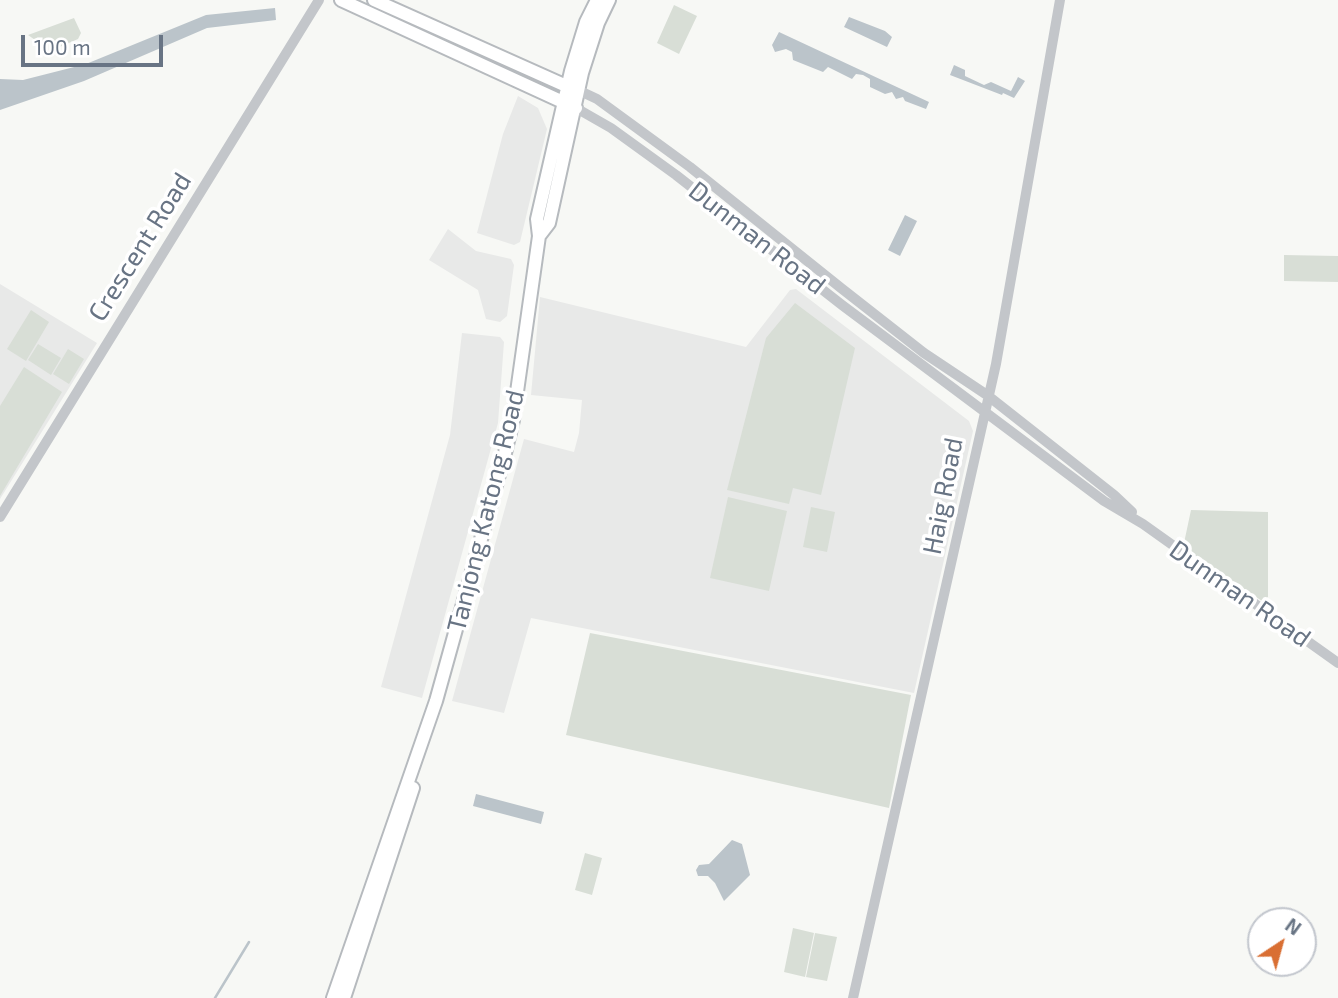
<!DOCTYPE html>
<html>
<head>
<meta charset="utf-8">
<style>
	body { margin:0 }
	#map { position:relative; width:1338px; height:998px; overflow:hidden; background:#f7f8f5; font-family:"Exo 2",sans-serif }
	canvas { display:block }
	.north { position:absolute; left:1247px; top:907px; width:70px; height:70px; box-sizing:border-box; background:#fff; border:2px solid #c3c7ce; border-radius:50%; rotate:36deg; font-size:19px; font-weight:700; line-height:28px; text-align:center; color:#687484 }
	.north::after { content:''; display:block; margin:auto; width:24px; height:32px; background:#d96f33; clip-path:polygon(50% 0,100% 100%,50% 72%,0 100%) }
	.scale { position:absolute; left:21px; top:35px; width:142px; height:32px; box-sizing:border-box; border:4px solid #687484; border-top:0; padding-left:9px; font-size:21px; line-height:24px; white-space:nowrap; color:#687484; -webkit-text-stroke:5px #fff; paint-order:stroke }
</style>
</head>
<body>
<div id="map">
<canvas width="1338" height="998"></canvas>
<div class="north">N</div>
<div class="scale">100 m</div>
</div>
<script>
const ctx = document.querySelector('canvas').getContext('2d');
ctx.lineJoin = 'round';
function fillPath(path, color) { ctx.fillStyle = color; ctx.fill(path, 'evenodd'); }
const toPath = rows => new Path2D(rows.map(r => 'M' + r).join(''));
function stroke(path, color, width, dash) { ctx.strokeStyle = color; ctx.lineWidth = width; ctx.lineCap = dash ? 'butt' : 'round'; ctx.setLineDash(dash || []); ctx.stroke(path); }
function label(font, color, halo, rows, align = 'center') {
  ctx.font = font + ' "Exo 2",sans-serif'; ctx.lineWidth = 7; ctx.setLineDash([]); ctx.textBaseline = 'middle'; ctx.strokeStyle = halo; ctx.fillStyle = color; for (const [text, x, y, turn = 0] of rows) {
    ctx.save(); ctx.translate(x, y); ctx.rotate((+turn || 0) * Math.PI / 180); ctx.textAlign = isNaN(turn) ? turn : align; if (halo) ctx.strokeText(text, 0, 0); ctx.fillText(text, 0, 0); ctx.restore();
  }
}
const built = toPath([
	[518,96,538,108,547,129,520,242,514,245,477,233,503,134],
	[448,229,476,251,511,259,514,265,507,316,500,322,486,319,478,290,429,260],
	[0,284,97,343,0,499],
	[796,289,969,421,973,431,914,693,531,618,504,713,452,701,524,439,574,452,579,433,582,400,531,395,540,297,746,347,790,290],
	[462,333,500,337,504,342,498,423,422,698,381,687,450,435]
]);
const green = toPath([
	[674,5,697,16,679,54,657,43],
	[74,18,81,33,78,39,55,49,51,43,38,42,28,35],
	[1284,255,1338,256,1338,282,1284,281],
	[795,303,855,348,821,495,793,488,789,504,727,490,766,338],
	[31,310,49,322,26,361,7,349],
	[38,344,61,358,51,375,28,360],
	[68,349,84,359,69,384,53,374],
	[24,367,62,392,0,496,0,406],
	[728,497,787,511,769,591,710,578],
	[811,507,835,512,827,552,803,547],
	[1191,510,1268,512,1268,597,1262,601,1189,551,1184,543],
	[590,633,911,695,889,808,566,735],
	[585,853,602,858,592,895,575,890],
	[793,928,814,933,805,977,784,972],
	[815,933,837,937,827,981,806,977]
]);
const water = toPath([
	[275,8,276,20,207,28,84,81,0,110,0,79,23,80,86,64,206,15],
	[849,17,885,31,892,37,887,47,844,27],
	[779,32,929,102,926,109,905,101,903,97,896,99,892,92,885,94,870,87,870,79,863,75,856,74,852,79,828,67,823,72,793,60,792,52,786,49,775,52,772,45],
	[954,65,965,70,965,76,984,85,991,82,1011,91,1018,77,1025,81,1014,98,1003,93,1002,95,950,75],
	[905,215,917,221,900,256,888,250],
	[476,794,544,812,541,824,473,806],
	[732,840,742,844,750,875,724,901,715,883,708,876,698,876,696,870,699,865,709,864]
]);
const stream = toPath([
	[215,998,249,942]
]);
const minor = toPath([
	[580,91,597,99,690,167,841,288,924,353,987,395,1114,495,1132,512],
	[576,108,611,128,676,175,842,305,1104,501,1143,524,1338,663],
	[0,517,319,0],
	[853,998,996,364,1060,0]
]);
const major = toPath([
	[341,0,576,108],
	[374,0,573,89],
	[539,236,549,223,582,73,598,23,609,0],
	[333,998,436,701,505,453,513,420,539,236,537,219,571,71,586,22,597,0],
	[344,998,413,788]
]);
const streetNames = [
	["Dunman Road",757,238,38],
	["Crescent Road",140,247,-58],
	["Haig Road",943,496,-79],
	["Tanjong Katong Road",486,511,-76],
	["Dunman Road",1240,594,35]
];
fillPath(built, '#e8e9e8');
fillPath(green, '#d8ded6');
fillPath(water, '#bbc4ca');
stroke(stream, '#bbc4ca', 2.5);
stroke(major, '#b6babe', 16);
stroke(minor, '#c3c6ca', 10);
stroke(major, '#fff', 12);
label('26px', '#687484', '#fff', streetNames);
</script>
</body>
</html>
